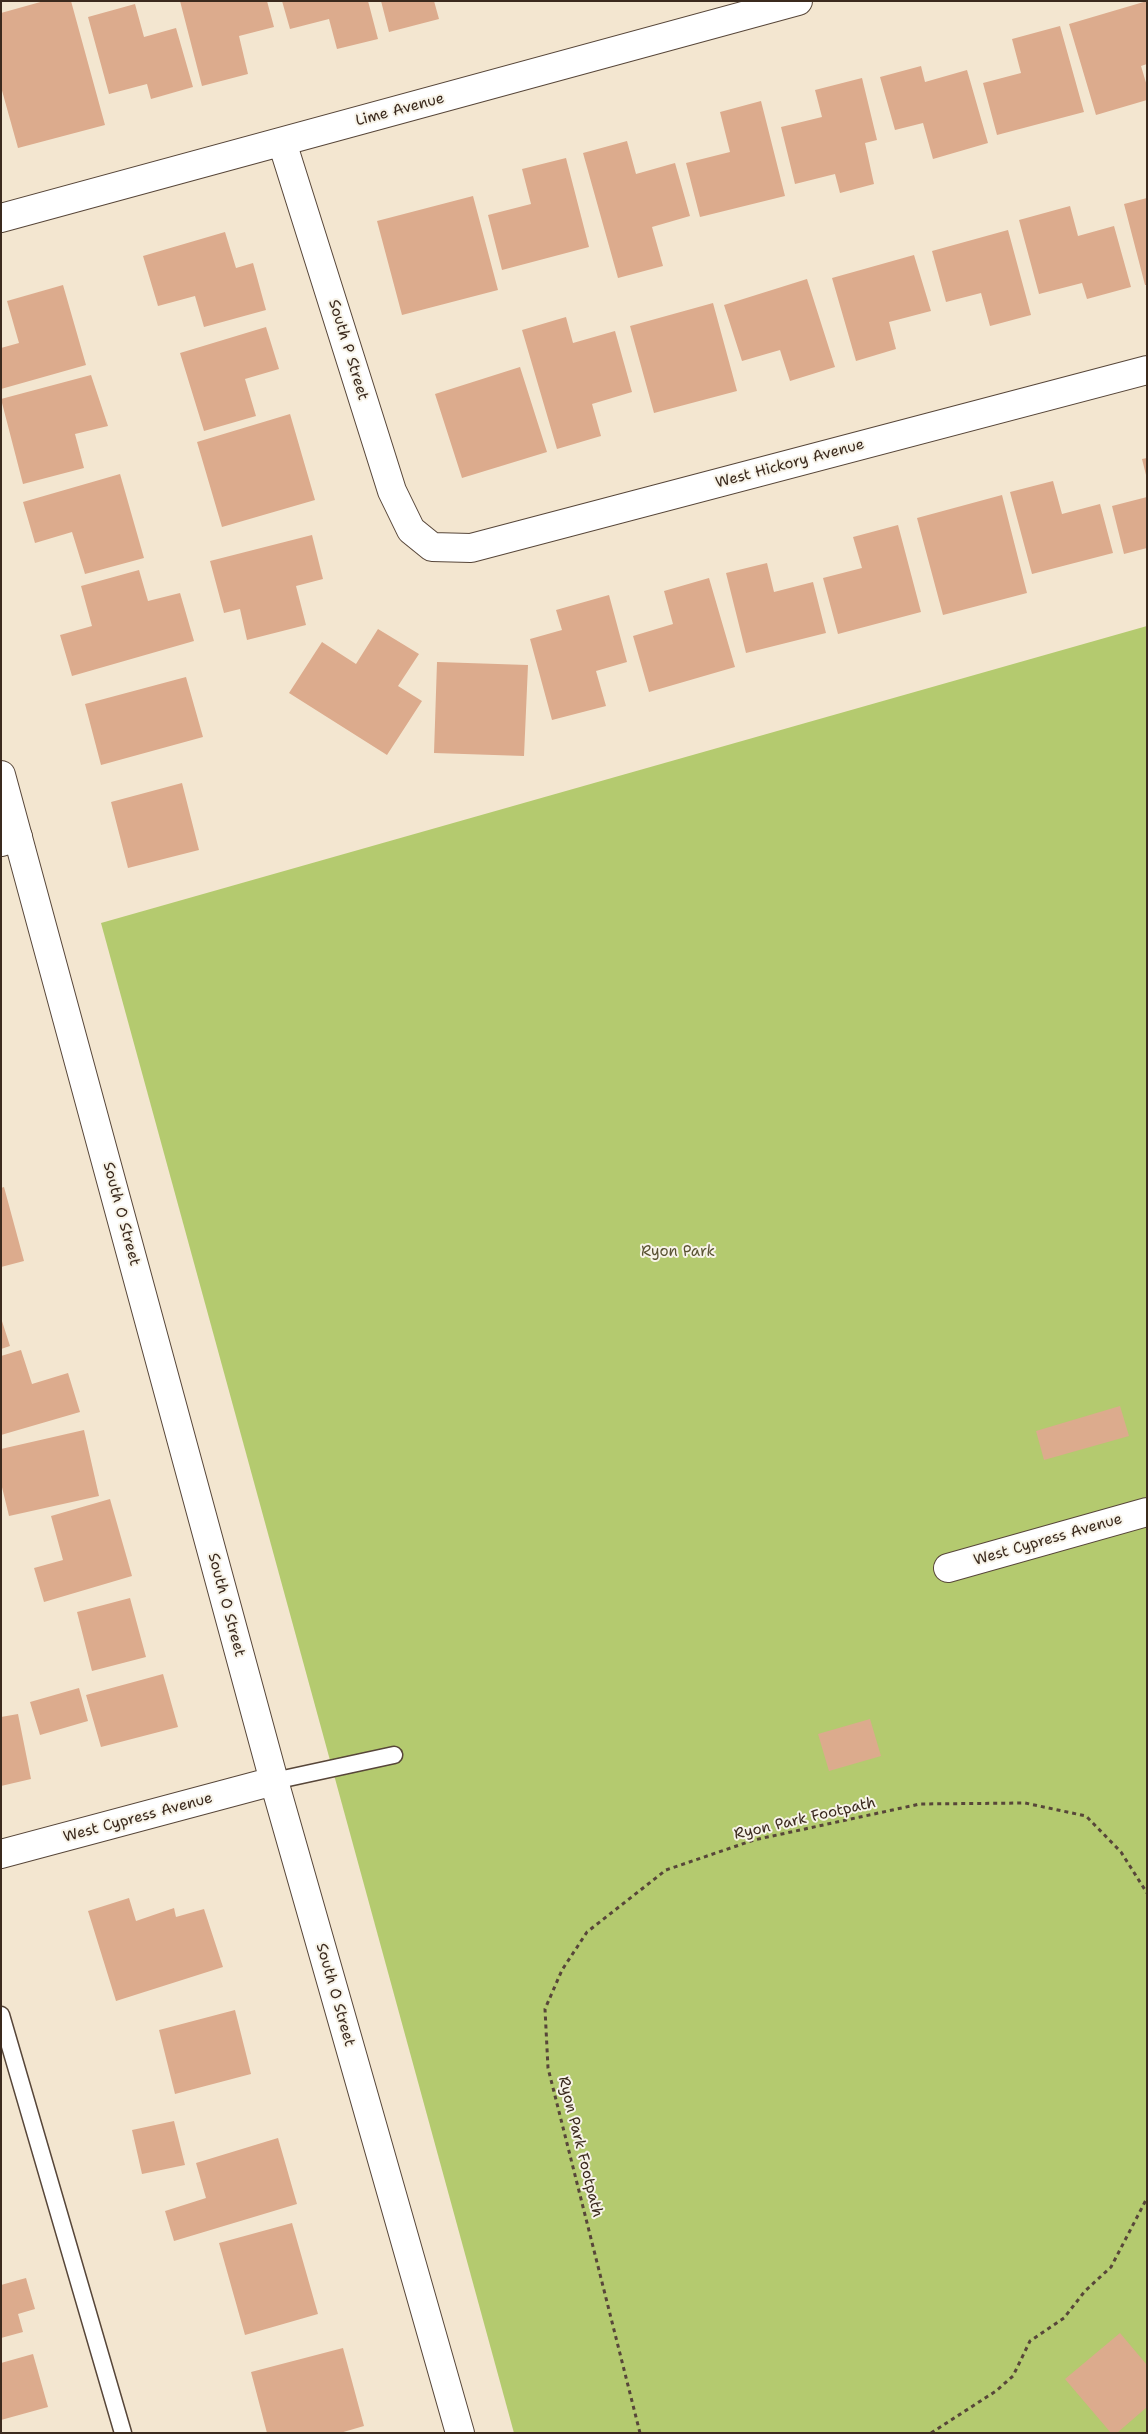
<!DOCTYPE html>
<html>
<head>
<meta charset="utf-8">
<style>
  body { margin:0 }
  #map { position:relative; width:1148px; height:2434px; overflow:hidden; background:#f3e6d0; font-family:"Shantell Sans",sans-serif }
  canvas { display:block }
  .frame { position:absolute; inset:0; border:2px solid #3b2a1e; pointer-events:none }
</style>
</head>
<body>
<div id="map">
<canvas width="1148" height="2434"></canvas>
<div class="frame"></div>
</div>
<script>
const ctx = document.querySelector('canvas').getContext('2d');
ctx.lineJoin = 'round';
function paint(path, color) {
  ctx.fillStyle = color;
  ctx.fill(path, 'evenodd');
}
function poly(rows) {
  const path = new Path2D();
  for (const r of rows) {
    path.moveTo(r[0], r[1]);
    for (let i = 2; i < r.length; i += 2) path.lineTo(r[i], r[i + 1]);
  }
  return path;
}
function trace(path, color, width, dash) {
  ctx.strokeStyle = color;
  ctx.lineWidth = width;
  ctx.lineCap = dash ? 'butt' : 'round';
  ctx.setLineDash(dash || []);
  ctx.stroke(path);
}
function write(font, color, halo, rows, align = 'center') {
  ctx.font = font + ' "Shantell Sans",sans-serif';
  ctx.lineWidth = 4;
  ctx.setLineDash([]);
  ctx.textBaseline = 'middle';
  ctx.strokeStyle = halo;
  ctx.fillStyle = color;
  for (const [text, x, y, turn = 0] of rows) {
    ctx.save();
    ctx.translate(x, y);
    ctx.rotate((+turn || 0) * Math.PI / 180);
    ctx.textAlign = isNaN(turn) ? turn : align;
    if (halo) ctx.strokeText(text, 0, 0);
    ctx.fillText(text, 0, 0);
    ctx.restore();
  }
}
paint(poly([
  [1147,626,1147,2433,514,2433,101,923]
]), '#b4ca6f');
paint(poly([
  [44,1,71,1,105,125,18,148,1,87,1,13],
  [180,1,267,1,274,27,239,36,248,74,202,86],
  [282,1,368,1,378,39,337,49,329,19,290,29],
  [381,1,434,1,439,19,389,32],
  [1147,1,1147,64,1141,66,1147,86,1147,100,1096,115,1069,24],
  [135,4,144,37,176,28,193,87,151,99,147,84,109,94,88,17],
  [1060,26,1084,112,997,135,983,83,1021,73,1012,39],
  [921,66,925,82,967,70,988,143,933,159,923,123,895,130,880,77],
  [862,78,877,140,865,143,874,184,840,193,835,174,795,184,781,127,822,117,815,90],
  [761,101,785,196,700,217,686,163,730,152,720,112],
  [627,141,636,174,675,163,690,216,652,227,663,266,618,278,583,153],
  [566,158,589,247,502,270,488,215,531,204,522,169],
  [473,196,498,290,402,315,377,221],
  [1147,198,1147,285,1145,285,1124,204],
  [1070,206,1078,236,1114,226,1131,287,1087,299,1082,283,1039,294,1019,220],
  [1008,230,1031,315,990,326,981,293,946,302,932,251],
  [225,232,236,268,253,263,266,310,204,327,195,296,158,306,143,256],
  [914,255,931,311,889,322,896,349,856,361,832,278],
  [807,279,835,367,790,381,780,350,742,361,724,305],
  [63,285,86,365,1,389,1,348,19,343,7,301],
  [713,303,737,391,654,413,630,326],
  [566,317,573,343,615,331,632,392,592,404,601,436,557,449,522,330],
  [266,327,279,369,245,379,256,416,204,431,180,353],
  [520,367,547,452,462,478,435,394],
  [91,375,108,426,75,434,84,468,23,484,1,399],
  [290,414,315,500,222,527,197,442],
  [1147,458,1147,475,1146,475,1142,459],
  [120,474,144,558,85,574,72,532,35,543,23,502],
  [1053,481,1062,514,1100,504,1113,553,1032,574,1010,492],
  [1002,495,1027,593,943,615,917,518],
  [1147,497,1147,548,1124,554,1112,506],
  [898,525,921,612,838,634,823,578,862,568,853,537],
  [312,535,323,579,296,586,306,625,247,640,240,609,224,613,210,561],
  [767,563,774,592,813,582,826,633,746,653,726,573],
  [139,570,148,601,180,593,194,641,72,676,60,635,92,626,81,586],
  [709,578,735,667,649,692,633,636,673,624,664,591],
  [609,595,627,662,596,671,606,706,552,720,530,639,562,630,556,610],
  [378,629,419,654,398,686,422,701,387,755,289,693,322,642,356,664],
  [437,662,528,665,524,756,434,753],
  [186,677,203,737,101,765,85,704],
  [182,783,199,850,128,868,111,802],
  [4,1187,24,1261,1,1267,1,1188],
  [1,1318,10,1346,1,1349],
  [21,1350,32,1384,68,1373,80,1412,1,1435,1,1356],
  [1120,1406,1129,1436,1044,1460,1036,1431],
  [84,1430,99,1496,9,1516,1,1483,1,1449],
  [110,1499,132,1576,44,1602,34,1568,63,1560,51,1516],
  [130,1598,146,1657,92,1671,77,1612],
  [163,1674,178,1727,101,1747,86,1695],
  [79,1688,88,1721,40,1735,30,1702],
  [18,1714,31,1779,1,1786,1,1717],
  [870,1719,881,1756,829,1771,818,1734],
  [129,1898,136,1921,174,1908,176,1917,204,1909,223,1967,116,2001,88,1911],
  [235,2010,251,2074,175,2094,159,2030],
  [174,2121,185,2165,142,2174,132,2130],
  [278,2138,297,2204,174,2241,165,2211,206,2198,196,2163],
  [292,2223,318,2314,245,2335,219,2243],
  [26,2278,35,2309,18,2314,23,2332,1,2338,1,2285],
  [1120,2333,1147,2365,1147,2407,1117,2433,1111,2433,1065,2379],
  [343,2348,364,2426,340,2433,267,2433,251,2372],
  [33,2354,48,2407,1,2420,1,2363]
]), '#dcab8d');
const service = poly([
  [274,1781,394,1755],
  [1,2015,123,2433]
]);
const minor = poly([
  [282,142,392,491,411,530,432,547,471,548,1147,370],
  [1,218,798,1],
  [1,842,18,837],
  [948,1568,1147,1512]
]);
const tertiary = poly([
  [1,775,274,1781,460,2433],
  [1,1854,274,1781]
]);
trace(service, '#574639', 19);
trace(minor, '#574639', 30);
trace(tertiary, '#574639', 30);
trace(poly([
  [640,2433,548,2068,545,2009,562,1970,587,1932,666,1870,754,1840,920,1804,1025,1803,1086,1816,1121,1852,1147,1893],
  [931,2433,996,2391,1013,2376,1030,2341,1064,2318,1085,2291,1111,2267,1147,2198]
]), '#574639', 3, [4, 4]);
trace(service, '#fff', 16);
trace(minor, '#fff', 28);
trace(tertiary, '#fff', 28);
write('15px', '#3b2a1e', '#f7f3e8', [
  ["Lime Avenue",400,110,-15],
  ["South P Street",348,350,73],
  ["West Hickory Avenue",790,464,-15],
  ["South O Street",121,1214,75],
  ["West Cypress Avenue",1048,1540,-16],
  ["South O Street",226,1605,75],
  ["West Cypress Avenue",138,1818,-15],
  ["Ryon Park Footpath",805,1819,-13],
  ["South O Street",335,1995,74],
  ["Ryon Park Footpath",580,2147,76]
]);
write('15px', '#595232', '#f7f3e8', [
  ["Ryon Park",678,1252]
]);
</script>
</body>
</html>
